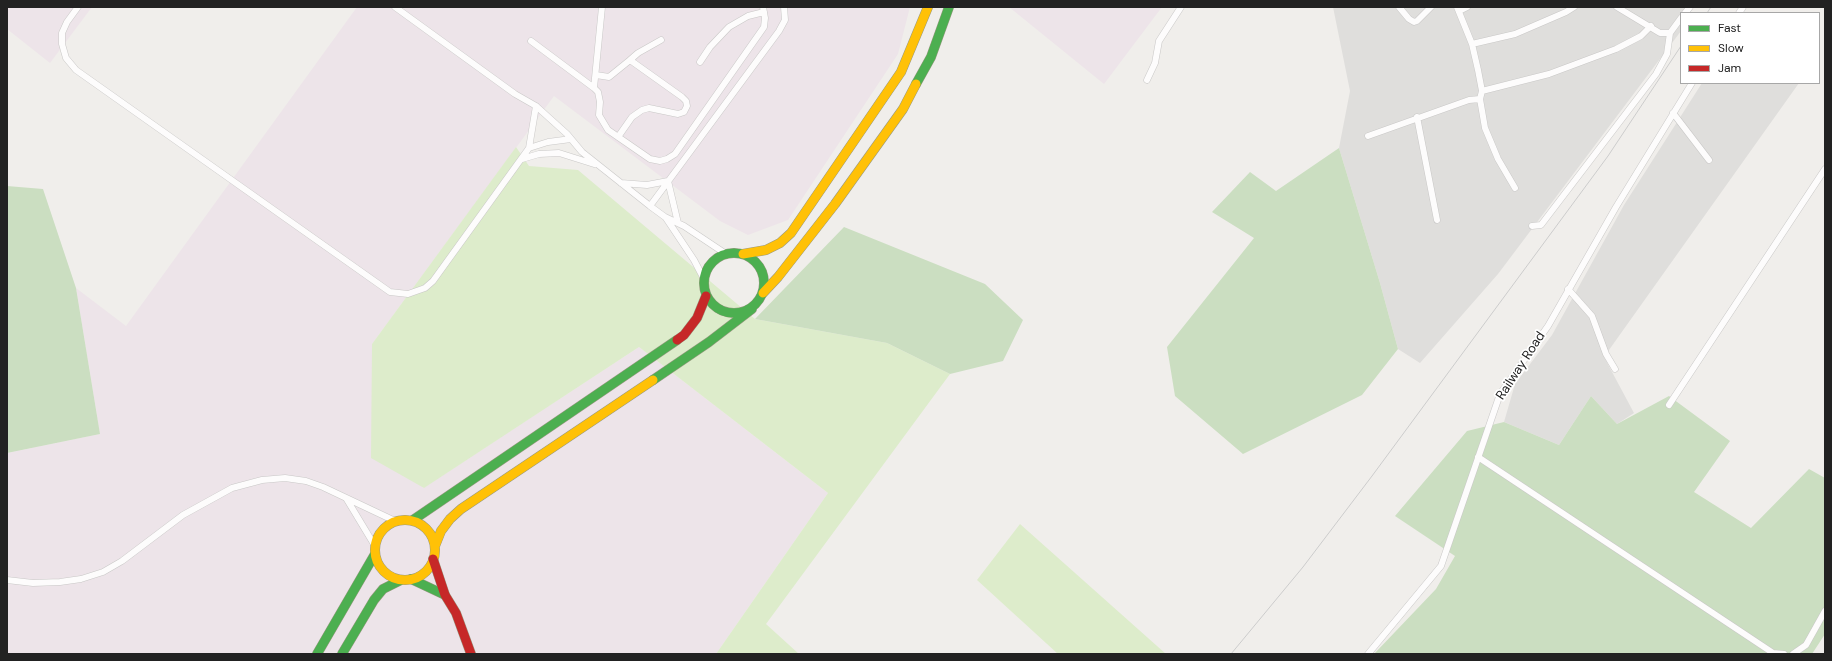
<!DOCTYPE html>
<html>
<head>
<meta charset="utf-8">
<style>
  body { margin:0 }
  #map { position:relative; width:1832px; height:661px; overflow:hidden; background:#f0eeeb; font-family:"DM Sans",sans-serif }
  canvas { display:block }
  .frame { position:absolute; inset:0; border:8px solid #222; pointer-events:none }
  .legend { position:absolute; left:1680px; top:12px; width:140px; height:72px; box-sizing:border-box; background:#fff; border:1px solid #a7a7a7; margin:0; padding:5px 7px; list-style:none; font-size:12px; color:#222 }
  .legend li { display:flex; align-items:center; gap:8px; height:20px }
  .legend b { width:20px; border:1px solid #a7a7a7 }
</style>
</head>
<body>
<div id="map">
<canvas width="1832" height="661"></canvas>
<div class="frame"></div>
<ul class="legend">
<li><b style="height:5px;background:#4caf50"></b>Fast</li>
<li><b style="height:5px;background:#ffc107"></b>Slow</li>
<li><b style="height:5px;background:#c62828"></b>Jam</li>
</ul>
</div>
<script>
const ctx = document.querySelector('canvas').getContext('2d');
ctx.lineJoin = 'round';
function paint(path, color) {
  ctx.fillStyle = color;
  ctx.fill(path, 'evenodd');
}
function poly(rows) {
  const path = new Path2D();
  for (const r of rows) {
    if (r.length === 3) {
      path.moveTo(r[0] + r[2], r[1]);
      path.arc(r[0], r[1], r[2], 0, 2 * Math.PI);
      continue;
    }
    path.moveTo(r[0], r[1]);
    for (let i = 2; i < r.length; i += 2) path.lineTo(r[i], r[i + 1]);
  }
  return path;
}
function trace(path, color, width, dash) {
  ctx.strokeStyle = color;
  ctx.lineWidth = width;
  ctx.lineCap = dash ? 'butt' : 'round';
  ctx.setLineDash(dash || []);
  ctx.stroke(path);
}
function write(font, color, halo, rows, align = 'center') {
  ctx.font = font + ' "DM Sans",sans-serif';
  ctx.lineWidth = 3.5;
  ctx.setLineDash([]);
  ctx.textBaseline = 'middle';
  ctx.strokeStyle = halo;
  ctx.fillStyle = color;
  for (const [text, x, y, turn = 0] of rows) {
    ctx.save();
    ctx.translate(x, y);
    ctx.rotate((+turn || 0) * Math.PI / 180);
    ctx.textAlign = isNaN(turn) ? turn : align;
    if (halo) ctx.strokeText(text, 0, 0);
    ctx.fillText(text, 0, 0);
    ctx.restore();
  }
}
paint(poly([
  [1333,7,1693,7,1690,13,1681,13,1681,31,1498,274,1420,363,1398,349,1380,283,1339,148,1350,91],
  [1702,83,1799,83,1604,357,1634,413,1617,424,1591,396,1559,445,1504,422,1515,384,1552,335,1624,205]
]), '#dfdedc');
paint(poly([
  [7,7,92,7,50,63,7,29],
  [357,7,910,7,898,54,788,220,748,235,720,221,554,96,372,344,423,488,639,347,828,493,716,654,7,654,7,453,100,434,76,288,126,326],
  [1009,7,1162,7,1104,84]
]), '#ede4e9');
paint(poly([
  [516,147,529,166,578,170,755,319,887,343,950,374,766,624,799,654,716,654,828,493,639,347,424,488,371,458,372,344],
  [1020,524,1166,654,1058,654,977,580]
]), '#ddeccb');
paint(poly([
  [1339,148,1380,283,1398,349,1362,395,1243,454,1175,396,1167,347,1254,238,1212,212,1250,172,1276,191],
  [7,186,43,189,76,288,100,434,7,453],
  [844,227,985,284,1023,320,1003,361,950,374,887,343,755,319],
  [1591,396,1617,424,1669,396,1730,441,1694,492,1751,528,1809,469,1825,478,1825,634,1812,654,1374,654,1436,589,1455,556,1395,516,1467,431,1504,422,1559,445]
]), '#cbdec1');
const street = poly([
  [78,7,67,22,62,33,62,44,66,58,76,70,390,292,408,294,425,288,433,281,529,148,536,106],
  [395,7,515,94,536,106,567,134,582,152,650,206,665,217,684,226,726,254],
  [602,7,594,88,598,92,600,102,599,115,608,130,650,159,660,161,667,159,675,154,764,27,765,18,763,7],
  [1399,7,1409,19,1414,22,1417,21,1431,7],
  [1457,7,1472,44,1478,70,1482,91,1480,99,1485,128,1498,159,1515,188],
  [1617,7,1660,33,1670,33],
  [1459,11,1467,7],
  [1685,13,1690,7],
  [1739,13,1743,7],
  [531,41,594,88],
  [1472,44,1515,34,1566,12,1574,7],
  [700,62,710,47,729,27,748,16,764,12],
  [596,75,609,77,630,60],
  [1147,80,1155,63,1159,41,1181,7],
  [1482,91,1549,74,1616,49,1641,36,1651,26],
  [1673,113,1709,160],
  [1417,117,1437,220],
  [1368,136,1469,100,1480,99],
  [618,137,632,117,642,110,649,108,678,114,684,112,687,106,686,101,682,97,630,60,638,53,661,40],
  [529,148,548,142,571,139],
  [522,159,539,154,559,153,594,164],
  [621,183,647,185,668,181,678,223],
  [650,206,779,31,785,20,784,7],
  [666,218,694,260,704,279],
  [1532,226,1541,225,1656,74,1667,54,1670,33,1681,18],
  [1568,289,1592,316,1606,354,1615,369],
  [1669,405,1825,169],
  [1478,457,1773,653,1784,654],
  [346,498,375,546],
  [7,580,33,583,60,582,81,579,103,572,122,561,183,515,232,488,262,480,285,478,306,481,323,487,395,521],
  [1368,654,1441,566,1500,394,1548,326,1616,207,1692,83],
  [1793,654,1806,645,1825,611]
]);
const fast = poly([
  [916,84,931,57,949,7],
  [734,283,30],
  [653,380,709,342,752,309],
  [413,520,677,340],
  [411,579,445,595],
  [317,654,375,554],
  [342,654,374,600,383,589,401,580]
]);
const slow = poly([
  [743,254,766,250,780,243,791,233,901,72,928,7],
  [763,293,778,277,835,204,903,109,916,84],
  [405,550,30],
  [435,546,441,531,450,519,461,509,653,380]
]);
const jam = poly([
  [677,340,684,335,697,318,706,296],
  [433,559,445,595,456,613,471,654]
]);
trace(street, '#c9c8c7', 7);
trace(fast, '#999a82', 10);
trace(slow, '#999a82', 10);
trace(jam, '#999a82', 10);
trace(street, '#fdfcfc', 6);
trace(fast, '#4caf50', 9);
trace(slow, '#ffc107', 9);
trace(jam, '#c62828', 9);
trace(poly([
  [1707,13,1711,7],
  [1231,654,1303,567,1372,476,1608,156,1681,46]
]), '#ccc', 1);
write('13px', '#222', '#fff', [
  ["Railway Road",1521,366,-57]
]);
</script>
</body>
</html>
